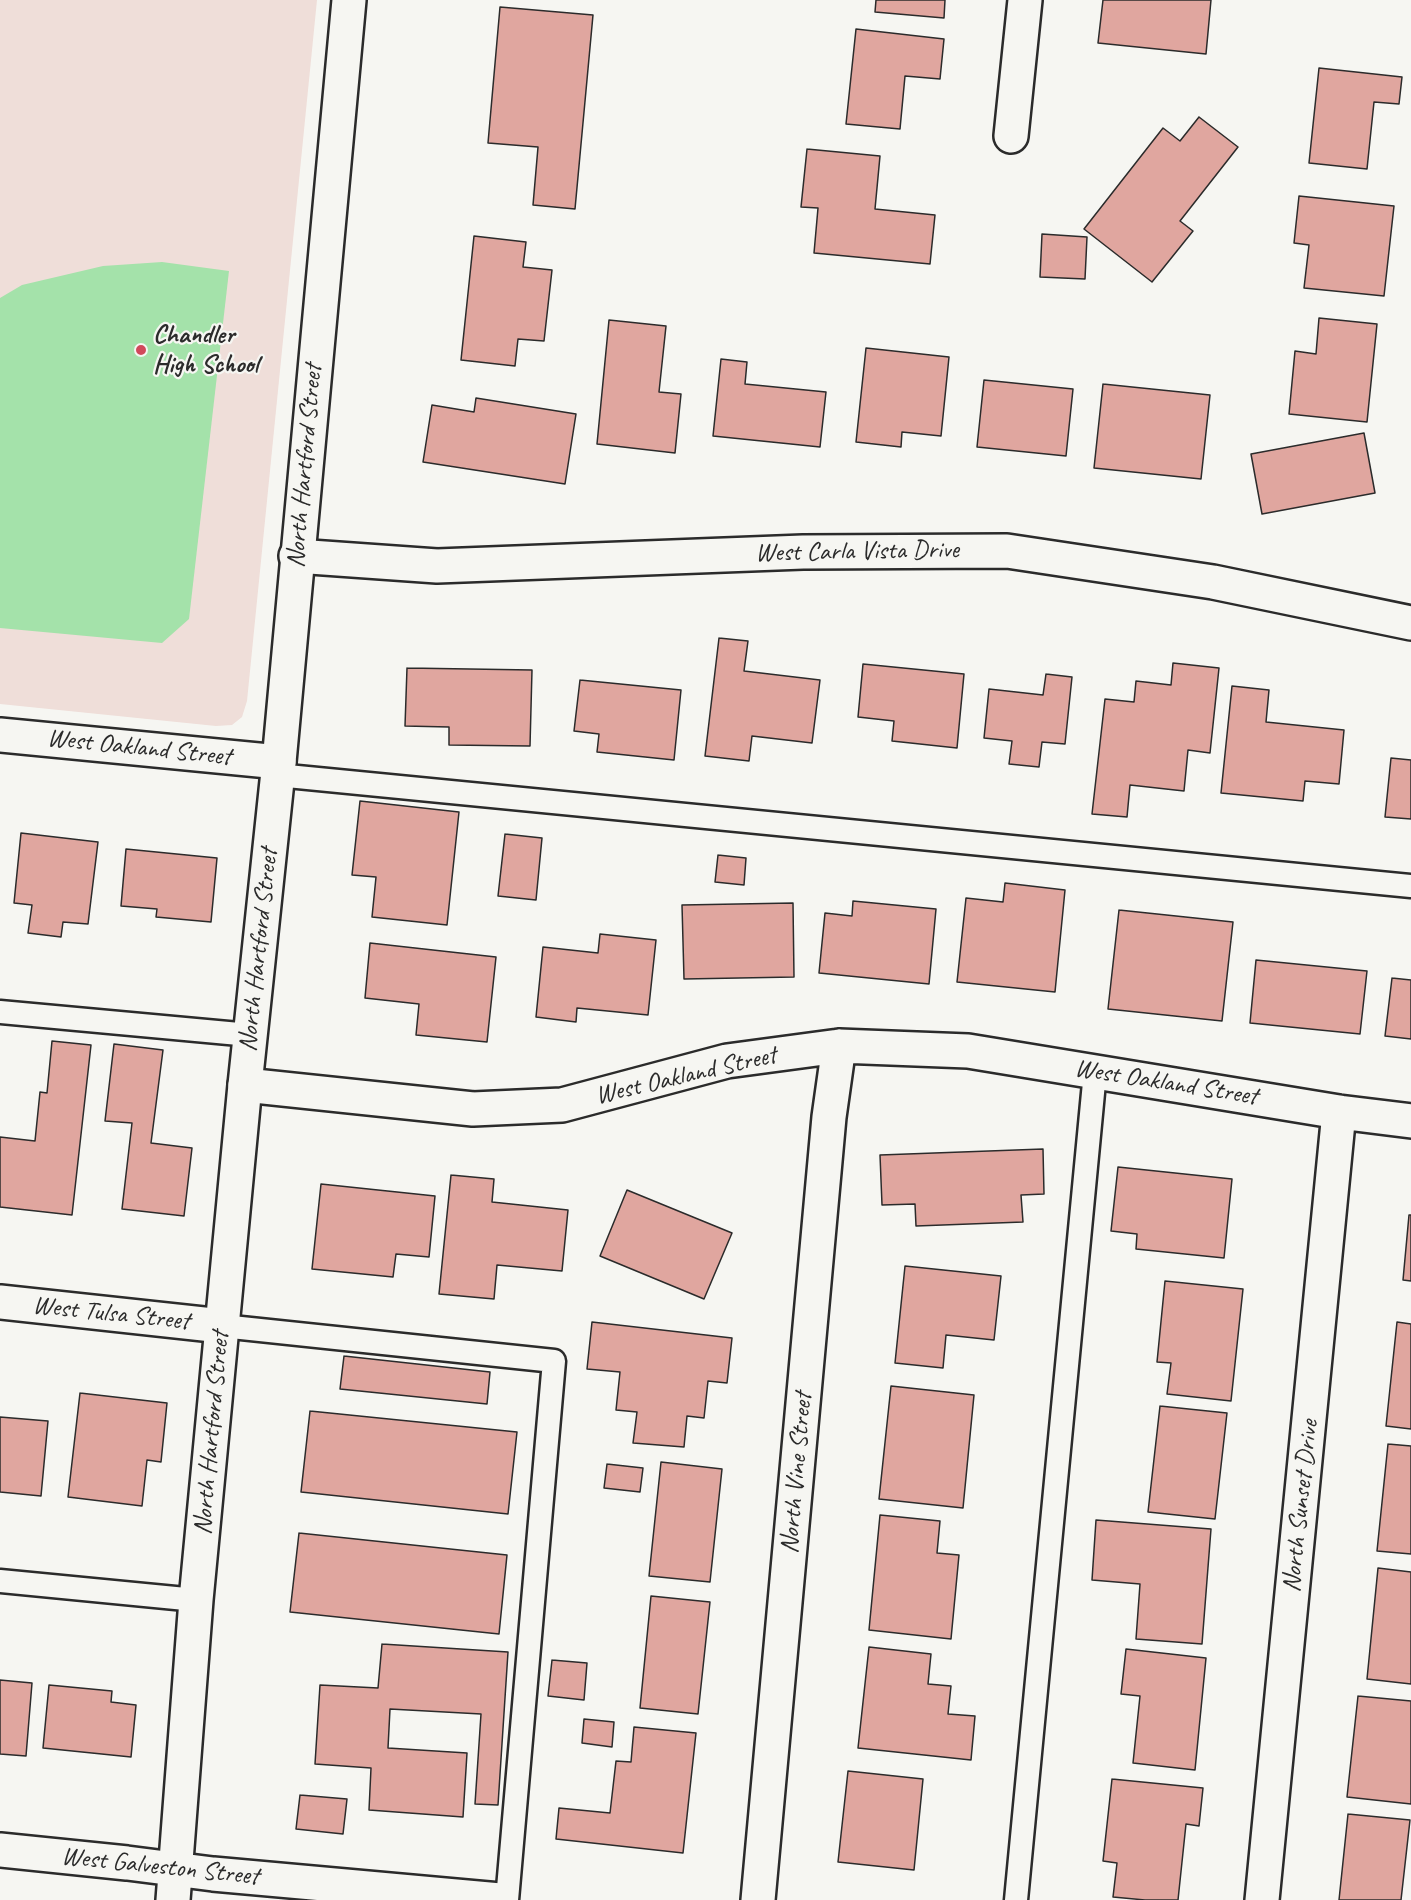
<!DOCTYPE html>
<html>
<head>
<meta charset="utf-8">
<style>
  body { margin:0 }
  canvas { display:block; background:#f6f6f2 }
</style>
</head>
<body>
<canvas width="1411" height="1900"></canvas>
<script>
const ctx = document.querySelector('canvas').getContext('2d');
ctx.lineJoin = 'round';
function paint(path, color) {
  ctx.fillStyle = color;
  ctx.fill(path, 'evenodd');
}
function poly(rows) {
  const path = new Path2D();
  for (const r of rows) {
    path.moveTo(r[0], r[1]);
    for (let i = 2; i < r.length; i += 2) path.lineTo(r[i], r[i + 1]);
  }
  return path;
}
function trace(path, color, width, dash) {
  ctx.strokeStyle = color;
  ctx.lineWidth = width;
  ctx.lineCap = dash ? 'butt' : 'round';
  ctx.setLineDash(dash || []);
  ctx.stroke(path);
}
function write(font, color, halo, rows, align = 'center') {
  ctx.font = font + ' Caveat,sans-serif';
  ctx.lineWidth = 4.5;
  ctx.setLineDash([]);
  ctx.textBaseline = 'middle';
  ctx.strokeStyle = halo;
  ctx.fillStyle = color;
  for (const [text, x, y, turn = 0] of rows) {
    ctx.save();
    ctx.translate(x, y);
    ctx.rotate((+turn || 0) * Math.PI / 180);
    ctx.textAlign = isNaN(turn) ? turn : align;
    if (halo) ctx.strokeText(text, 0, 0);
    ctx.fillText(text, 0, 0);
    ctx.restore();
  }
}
paint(poly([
  [0,0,317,0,247,701,242,717,232,725,216,726,0,704]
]), '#efded9');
paint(poly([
  [162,262,229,271,189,619,162,643,0,628,0,298,22,285,103,266]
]), '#a4e2aa');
const building = poly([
  [876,0,945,0,944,18,875,12,876,0],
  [1103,0,1211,0,1206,54,1098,43,1103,0],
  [500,7,593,15,575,209,533,205,538,147,488,143,500,7],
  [856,29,944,39,940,79,905,76,900,129,846,124,856,29],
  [1319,68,1402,77,1399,104,1374,102,1367,169,1309,163,1319,68],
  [1199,117,1238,147,1180,221,1193,231,1152,282,1084,229,1163,128,1180,141,1199,117],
  [807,149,880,156,875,209,935,215,930,264,814,253,818,208,801,207,807,149],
  [1299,196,1394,206,1384,296,1304,288,1309,245,1294,243,1299,196],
  [1042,234,1087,237,1085,279,1040,277,1042,234],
  [474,236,526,242,523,267,552,270,544,341,518,339,515,366,461,360,474,236],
  [1319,318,1377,324,1367,422,1289,414,1295,351,1316,354,1319,318],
  [609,320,666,326,659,392,681,394,675,453,597,444,609,320],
  [866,348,949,357,941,436,902,432,901,447,856,442,866,348],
  [721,359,747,362,745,384,826,392,820,447,713,436,721,359],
  [984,380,1073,389,1066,456,977,447,984,380],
  [1103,384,1210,395,1201,479,1094,468,1103,384],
  [476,398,576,414,565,484,423,462,432,405,474,412,476,398],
  [1364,433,1375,493,1262,514,1251,454,1364,433],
  [719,638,748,641,744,671,820,680,812,743,752,736,749,761,705,756,719,638],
  [1173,663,1219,668,1210,753,1188,750,1184,791,1130,785,1127,817,1092,814,1105,699,1134,702,1136,681,1171,685,1173,663],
  [863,664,964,674,957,748,892,741,894,721,858,717,863,664],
  [407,668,532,670,530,746,449,745,449,727,405,726,407,668],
  [1046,674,1072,677,1065,744,1042,742,1039,767,1009,764,1012,741,984,738,989,689,1043,695,1046,674],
  [580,680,681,690,674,760,597,752,599,734,574,731,580,680],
  [1232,686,1269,690,1266,722,1344,730,1339,784,1305,781,1303,801,1221,793,1232,686],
  [1391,758,1411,760,1411,819,1385,817,1391,758],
  [360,801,459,812,447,925,372,917,376,877,352,875,360,801],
  [21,833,98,842,88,924,63,922,61,937,28,933,32,905,14,903,21,833],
  [505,834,542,838,536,900,498,896,505,834],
  [126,849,217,858,211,922,156,917,157,909,121,906,126,849],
  [718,855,746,858,744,885,715,882,718,855],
  [1005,883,1065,890,1055,992,957,982,966,898,1003,902,1005,883],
  [853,901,936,909,929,984,819,973,825,913,852,916,853,901],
  [793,903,794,977,684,979,682,905,793,903],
  [1119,910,1233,922,1222,1021,1108,1009,1119,910],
  [600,934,656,940,648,1015,577,1008,576,1022,536,1017,543,947,598,953,600,934],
  [370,943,496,957,487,1042,416,1035,419,1004,365,998,370,943],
  [1256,960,1367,971,1360,1034,1250,1023,1256,960],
  [1392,978,1411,980,1411,1039,1385,1036,1392,978],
  [52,1041,91,1045,72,1215,0,1207,0,1137,35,1141,40,1092,47,1093,52,1041],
  [114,1044,163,1050,151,1143,192,1148,184,1216,122,1209,132,1123,105,1121,114,1044],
  [1043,1149,1044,1194,1021,1195,1023,1222,916,1226,915,1204,882,1205,880,1155,1043,1149],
  [1118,1167,1232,1179,1224,1258,1136,1249,1137,1234,1111,1231,1118,1167],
  [451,1175,494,1179,492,1202,568,1210,562,1271,497,1265,494,1299,439,1294,451,1175],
  [321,1184,435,1196,429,1257,396,1254,393,1277,312,1269,321,1184],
  [627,1190,732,1233,704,1299,600,1256,627,1190],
  [1409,1215,1411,1215,1411,1281,1403,1280,1409,1215],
  [905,1266,1001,1276,994,1340,946,1335,943,1368,895,1363,905,1266],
  [1165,1281,1243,1289,1231,1401,1167,1394,1171,1363,1157,1362,1165,1281],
  [592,1322,732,1338,727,1383,708,1381,704,1418,687,1416,684,1447,633,1443,637,1412,616,1410,620,1372,587,1369,592,1322],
  [1397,1322,1411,1324,1411,1429,1386,1426,1397,1322],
  [344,1356,490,1372,487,1404,340,1389,344,1356],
  [891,1386,974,1395,963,1508,879,1499,891,1386],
  [80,1393,167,1403,161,1462,147,1460,142,1506,68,1497,80,1393],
  [1160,1406,1227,1413,1215,1519,1148,1512,1160,1406],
  [310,1411,517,1432,508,1514,301,1492,310,1411],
  [0,1417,48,1421,41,1496,0,1492,0,1417],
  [1388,1444,1411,1446,1411,1554,1377,1551,1388,1444],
  [661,1462,722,1469,710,1582,649,1576,661,1462],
  [607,1464,643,1468,640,1492,604,1488,607,1464],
  [880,1515,940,1521,937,1553,959,1555,951,1639,869,1630,880,1515],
  [1096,1520,1211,1529,1202,1644,1136,1639,1140,1584,1092,1580,1096,1520],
  [299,1533,507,1555,499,1634,290,1612,299,1533],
  [1378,1568,1411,1572,1411,1684,1367,1679,1378,1568],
  [651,1596,710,1602,698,1714,640,1708,651,1596],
  [382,1644,508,1652,498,1805,475,1804,481,1714,390,1709,388,1748,467,1753,463,1817,369,1810,371,1768,315,1764,320,1685,378,1688,382,1644],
  [869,1647,931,1654,928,1684,951,1686,948,1714,975,1716,971,1760,858,1748,869,1647],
  [1126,1649,1206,1658,1195,1770,1133,1763,1140,1696,1121,1694,1126,1649],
  [552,1660,587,1663,584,1700,548,1696,552,1660],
  [0,1680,32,1683,26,1756,0,1754,0,1680],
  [49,1685,112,1691,111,1702,136,1705,131,1757,43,1748,49,1685],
  [1358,1696,1411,1701,1411,1804,1347,1797,1358,1696],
  [584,1719,614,1722,612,1747,582,1743,584,1719],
  [634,1727,696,1733,683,1853,556,1839,559,1808,610,1813,616,1761,631,1762,634,1727],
  [848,1771,923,1779,914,1870,838,1862,848,1771],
  [1112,1779,1203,1788,1199,1826,1186,1824,1178,1900,1145,1900,1113,1897,1117,1863,1103,1861,1112,1779],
  [300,1795,347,1799,343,1834,296,1829,300,1795],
  [1348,1814,1410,1820,1401,1900,1339,1900,1348,1814]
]);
paint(building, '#e0a69f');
trace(building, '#2b2b2b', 1.5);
const lane = poly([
  [277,775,1411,886],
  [0,1012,250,1035],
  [222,1326,554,1361,507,1900],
  [0,1581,196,1600],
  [1016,1900,1095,1072]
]);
const street = poly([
  [1011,136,1025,0],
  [296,556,437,566,803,552,1007,551,1213,582,1411,623],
  [0,735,279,762],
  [245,1085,473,1109,562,1105,727,1061,839,1046,968,1051,1339,1112,1411,1121],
  [0,1302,222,1326],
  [758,1900,829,1117,839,1046],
  [1262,1900,1339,1112]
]);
const secondary = poly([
  [0,1850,127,1863,213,1874,500,1900],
  [173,1900,196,1600,245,1085,279,762,349,0]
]);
trace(lane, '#2b2b2b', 27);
trace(street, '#2b2b2b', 38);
trace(secondary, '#2b2b2b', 38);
trace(lane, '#f6f6f2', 22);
trace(street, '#f6f6f2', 33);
trace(secondary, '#f6f6f2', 33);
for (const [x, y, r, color] of [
  [141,350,6,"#d1495b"]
]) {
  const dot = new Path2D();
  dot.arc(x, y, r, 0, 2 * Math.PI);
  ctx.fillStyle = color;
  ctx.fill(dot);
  trace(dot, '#f6f6f2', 2);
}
write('bold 26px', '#2b2b2b', '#f6f6f2', [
  ["Chandler",153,335],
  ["High School",153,365]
], 'left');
write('26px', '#2b2b2b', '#f6f6f2', [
  ["North Hartford Street",305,466,-85],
  ["West Carla Vista Drive",857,552,-1],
  ["West Oakland Street",139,748,6],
  ["North Hartford Street",259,950,-84],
  ["West Oakland Street",686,1076,-13],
  ["West Oakland Street",1166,1083,9],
  ["West Tulsa Street",111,1314,6],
  ["North Hartford Street",212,1433,-85],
  ["North Vine Street",797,1473,-85],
  ["North Sunset Drive",1301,1506,-84],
  ["West Galveston Street",160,1867,6]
]);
</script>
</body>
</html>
